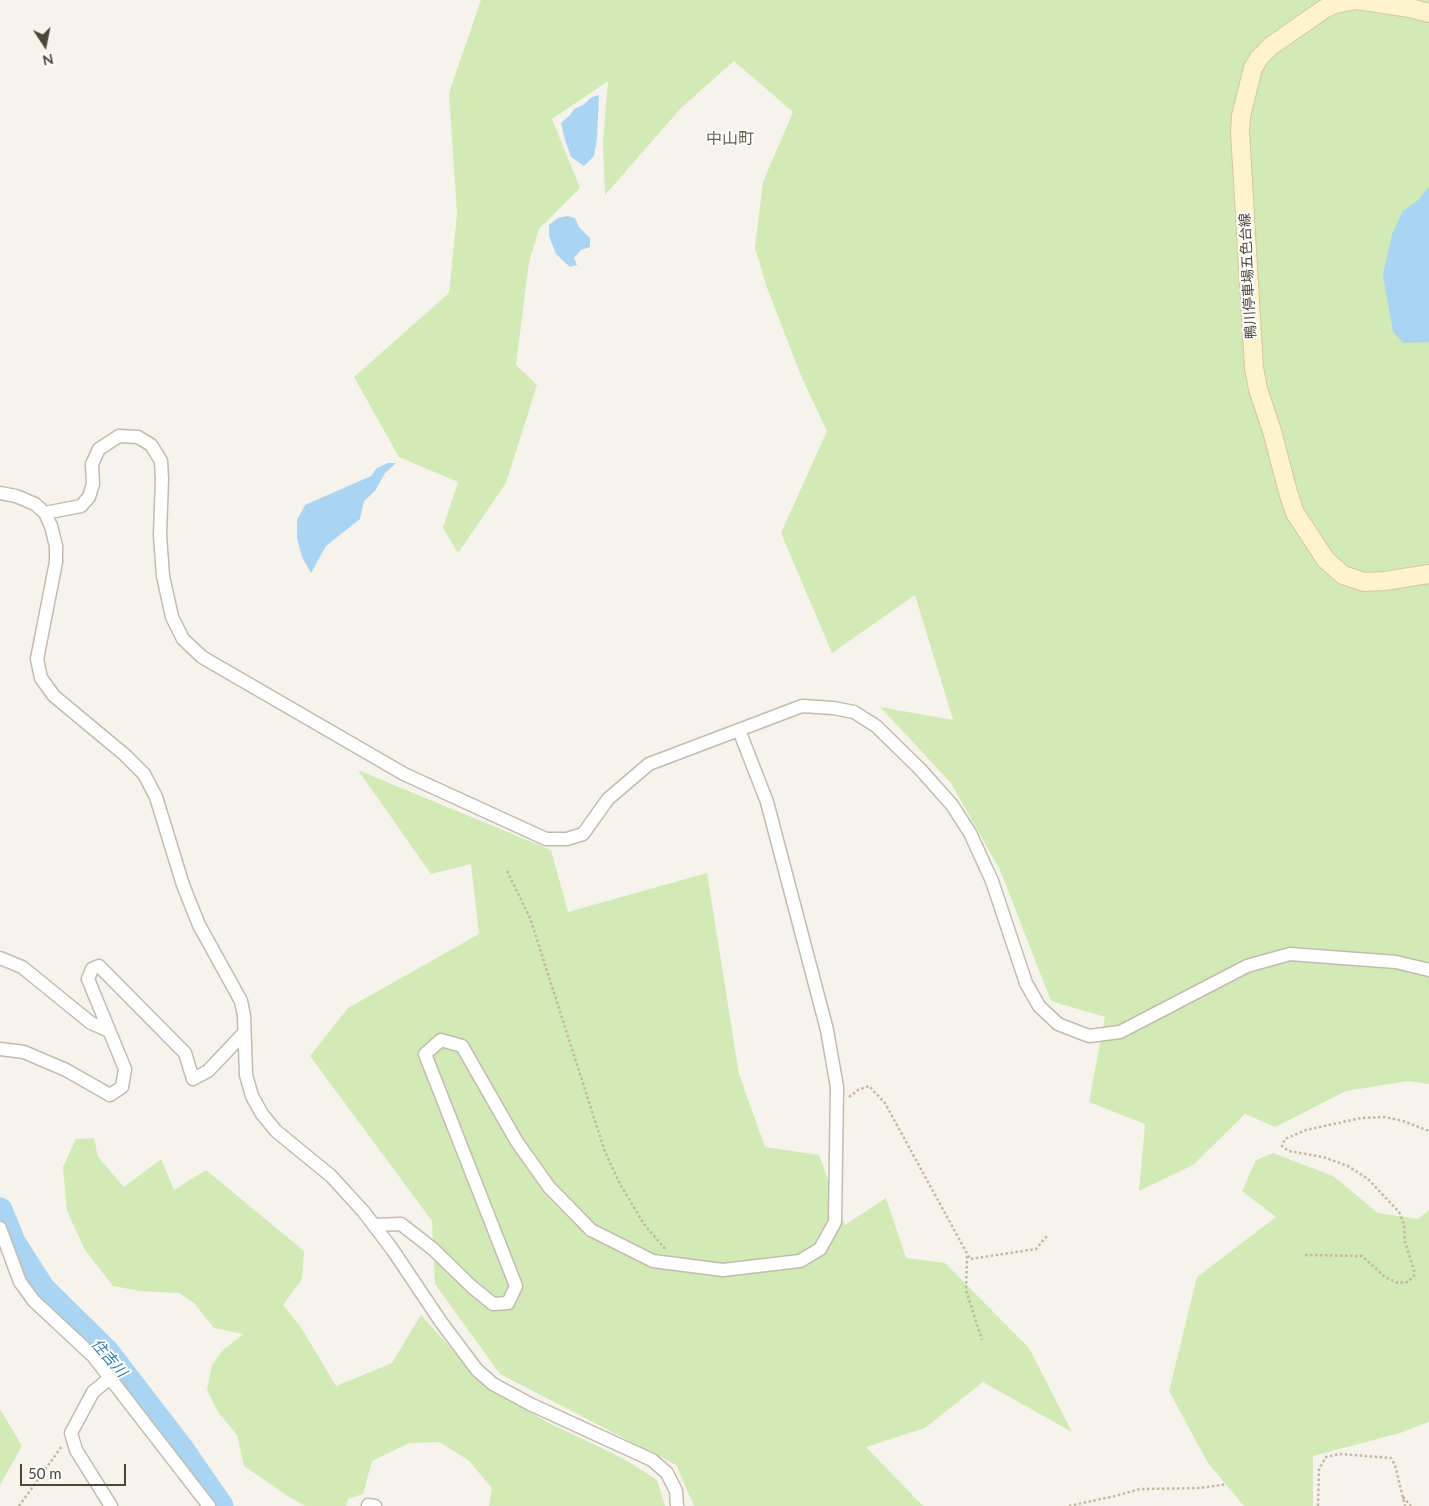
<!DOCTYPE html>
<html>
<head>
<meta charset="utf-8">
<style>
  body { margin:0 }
  #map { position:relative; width:1429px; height:1506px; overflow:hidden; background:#f6f3ec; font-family:Lato,sans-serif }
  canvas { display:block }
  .north { position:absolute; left:20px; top:20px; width:50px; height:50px; -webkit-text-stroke:4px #fff; paint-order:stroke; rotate:169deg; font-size:14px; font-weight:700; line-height:20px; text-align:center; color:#4b4439 }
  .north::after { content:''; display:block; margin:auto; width:18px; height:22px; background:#4b4439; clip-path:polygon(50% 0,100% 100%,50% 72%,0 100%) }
  .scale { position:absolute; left:20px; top:1464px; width:106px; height:22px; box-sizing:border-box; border:2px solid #4b4439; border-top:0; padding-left:6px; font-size:15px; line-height:18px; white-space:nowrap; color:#4b4439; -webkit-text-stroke:4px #fff; paint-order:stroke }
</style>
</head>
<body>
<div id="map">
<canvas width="1429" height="1506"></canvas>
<div class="north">N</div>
<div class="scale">50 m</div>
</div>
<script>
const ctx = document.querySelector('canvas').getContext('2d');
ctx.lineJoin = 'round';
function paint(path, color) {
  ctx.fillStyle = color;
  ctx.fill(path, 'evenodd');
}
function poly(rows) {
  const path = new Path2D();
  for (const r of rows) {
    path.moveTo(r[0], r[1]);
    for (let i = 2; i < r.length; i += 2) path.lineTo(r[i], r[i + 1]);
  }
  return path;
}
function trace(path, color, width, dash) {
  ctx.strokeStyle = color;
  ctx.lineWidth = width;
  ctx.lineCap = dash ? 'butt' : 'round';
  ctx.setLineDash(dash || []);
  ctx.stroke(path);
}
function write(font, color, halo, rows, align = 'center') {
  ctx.font = font + ' Lato,"Noto Sans JP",sans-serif';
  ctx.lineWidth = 4;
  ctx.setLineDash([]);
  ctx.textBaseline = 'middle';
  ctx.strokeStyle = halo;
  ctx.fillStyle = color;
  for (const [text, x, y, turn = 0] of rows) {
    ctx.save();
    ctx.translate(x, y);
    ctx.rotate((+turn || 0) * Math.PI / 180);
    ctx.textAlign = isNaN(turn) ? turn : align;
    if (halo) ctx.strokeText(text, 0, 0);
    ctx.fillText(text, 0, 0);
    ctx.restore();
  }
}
paint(poly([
  [481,0,1429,0,1429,1084,1408,1081,1346,1091,1275,1127,1245,1114,1193,1165,1139,1191,1145,1124,1089,1102,1105,1017,1051,1001,1000,870,951,783,880,707,953,720,915,595,832,653,781,533,827,431,802,378,767,288,755,248,763,182,793,112,734,61,681,108,605,195,603,142,608,81,552,119,580,188,539,229,529,262,516,365,537,385,506,483,458,553,443,528,458,482,399,457,354,377,449,293,457,214,449,93],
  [358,770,551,850,568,912,707,873,739,1074,765,1147,819,1155,845,1225,886,1198,906,1258,945,1263,1029,1348,1072,1432,983,1382,925,1428,866,1447,923,1506,694,1506,676,1465,500,1374,435,1284,432,1221,310,1056,348,1008,479,934,471,864,431,874],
  [94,1138,98,1157,124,1187,161,1159,174,1190,206,1170,304,1251,302,1279,283,1305,302,1329,336,1386,392,1363,421,1315,486,1387,547,1422,624,1459,657,1480,665,1506,489,1506,492,1488,468,1460,439,1442,409,1443,372,1461,363,1494,348,1499,346,1506,305,1506,289,1497,244,1466,237,1435,218,1412,207,1390,212,1365,223,1350,243,1334,214,1328,194,1303,179,1293,140,1291,113,1286,85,1250,67,1211,63,1167,76,1139],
  [1273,1153,1333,1176,1378,1213,1418,1219,1429,1210,1429,1422,1400,1433,1313,1456,1313,1506,1244,1506,1208,1463,1169,1391,1197,1277,1276,1217,1242,1191,1256,1160],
  [0,1409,22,1446,0,1485]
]), '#d2eab5');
paint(poly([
  [599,95,597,138,594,156,584,166,571,157,565,140,561,123,570,115,574,109,583,105,592,97],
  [1429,187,1429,342,1404,343,1393,332,1383,275,1392,234,1403,211,1417,201],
  [568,216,575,218,579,227,590,238,590,247,581,250,574,258,577,265,570,267,556,254,549,236,549,225,558,218],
  [388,463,396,463,385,473,375,491,364,501,360,519,326,546,311,573,302,557,297,538,297,520,305,505,371,476,377,468]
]), '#a9d4f2');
trace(poly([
  [0,1210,13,1242,43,1289,108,1353,181,1448,221,1506]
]), '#a9d4f2', 25);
const minor = poly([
  [0,493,16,496,35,504,45,513,51,526,56,546,56,562,37,659,41,678,54,696,125,755,144,774,156,797,183,885,199,925,241,1001,244,1016,246,1075,252,1096,262,1114,276,1131,331,1176,363,1211,392,1249,441,1322,477,1370,493,1384,530,1404,652,1460,667,1473,676,1491,677,1506],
  [45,513,81,506,89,497,93,484,92,464,99,449,119,436,138,437,151,445,161,461,162,479,160,535,163,576,172,617,183,639,202,657,404,774,546,839,567,839,583,834,608,799,649,764,802,706,833,708,854,712,876,726,920,769,952,805,970,833,992,881,1026,983,1039,1006,1058,1024,1089,1036,1120,1032,1247,966,1290,954,1396,962,1429,970],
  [0,958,22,967,91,1023,109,1031],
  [0,1049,24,1052,66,1070,110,1095,122,1087,125,1069,88,979,92,969,99,966,185,1053,193,1079,208,1071,244,1033],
  [374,1225,401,1224,433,1249,471,1286,493,1304,508,1303,516,1286,425,1054,441,1040,462,1046,517,1142,549,1187,591,1230,653,1261,723,1270,800,1261,820,1249,835,1222,837,1087,827,1030,767,802,739,730],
  [0,1228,20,1282,34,1301,93,1356,209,1506],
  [110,1378,93,1392,71,1433,76,1450,111,1506],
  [368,1505,375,1506]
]);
const secondary = poly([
  [1429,13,1410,8,1357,0,1335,4,1324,9,1271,46,1259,58,1253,68,1241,116,1240,132,1254,368,1258,389,1272,431,1288,492,1295,513,1326,560,1343,575,1364,582,1385,581,1429,574]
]);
trace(minor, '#c2bbae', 15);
trace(secondary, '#d6c79b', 20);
trace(poly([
  [507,871,530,918,605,1152,621,1186,644,1224,666,1250],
  [849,1097,858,1090,869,1086,885,1103,970,1259,1036,1249,1047,1236],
  [1305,1255,1362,1256,1385,1277,1398,1283,1408,1282,1414,1276,1414,1270,1405,1242,1404,1224,1399,1212,1368,1179,1348,1166,1323,1157,1289,1151,1282,1146,1285,1139,1306,1130,1361,1118,1385,1117,1403,1121,1429,1131],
  [967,1256,966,1290,982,1340],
  [1403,1497,1411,1506],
  [19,1506,62,1446],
  [1069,1506,1115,1496,1140,1489,1200,1488,1227,1484],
  [1318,1506,1319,1469,1326,1457,1340,1454,1391,1458,1395,1465,1405,1506]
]), '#c4b79f', 2.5, [2.5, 2.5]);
trace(minor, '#fff', 12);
trace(secondary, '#fff3cd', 18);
write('14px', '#4b4439', '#fff', [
  ["鴨川停車場五色台線",1248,276,-93]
]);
write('italic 15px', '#2e7ab2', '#fff', [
  ["住吉川",109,1358,49]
]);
write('16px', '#6e6250', '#fff', [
  ["中山町",730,139]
]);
</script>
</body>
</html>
